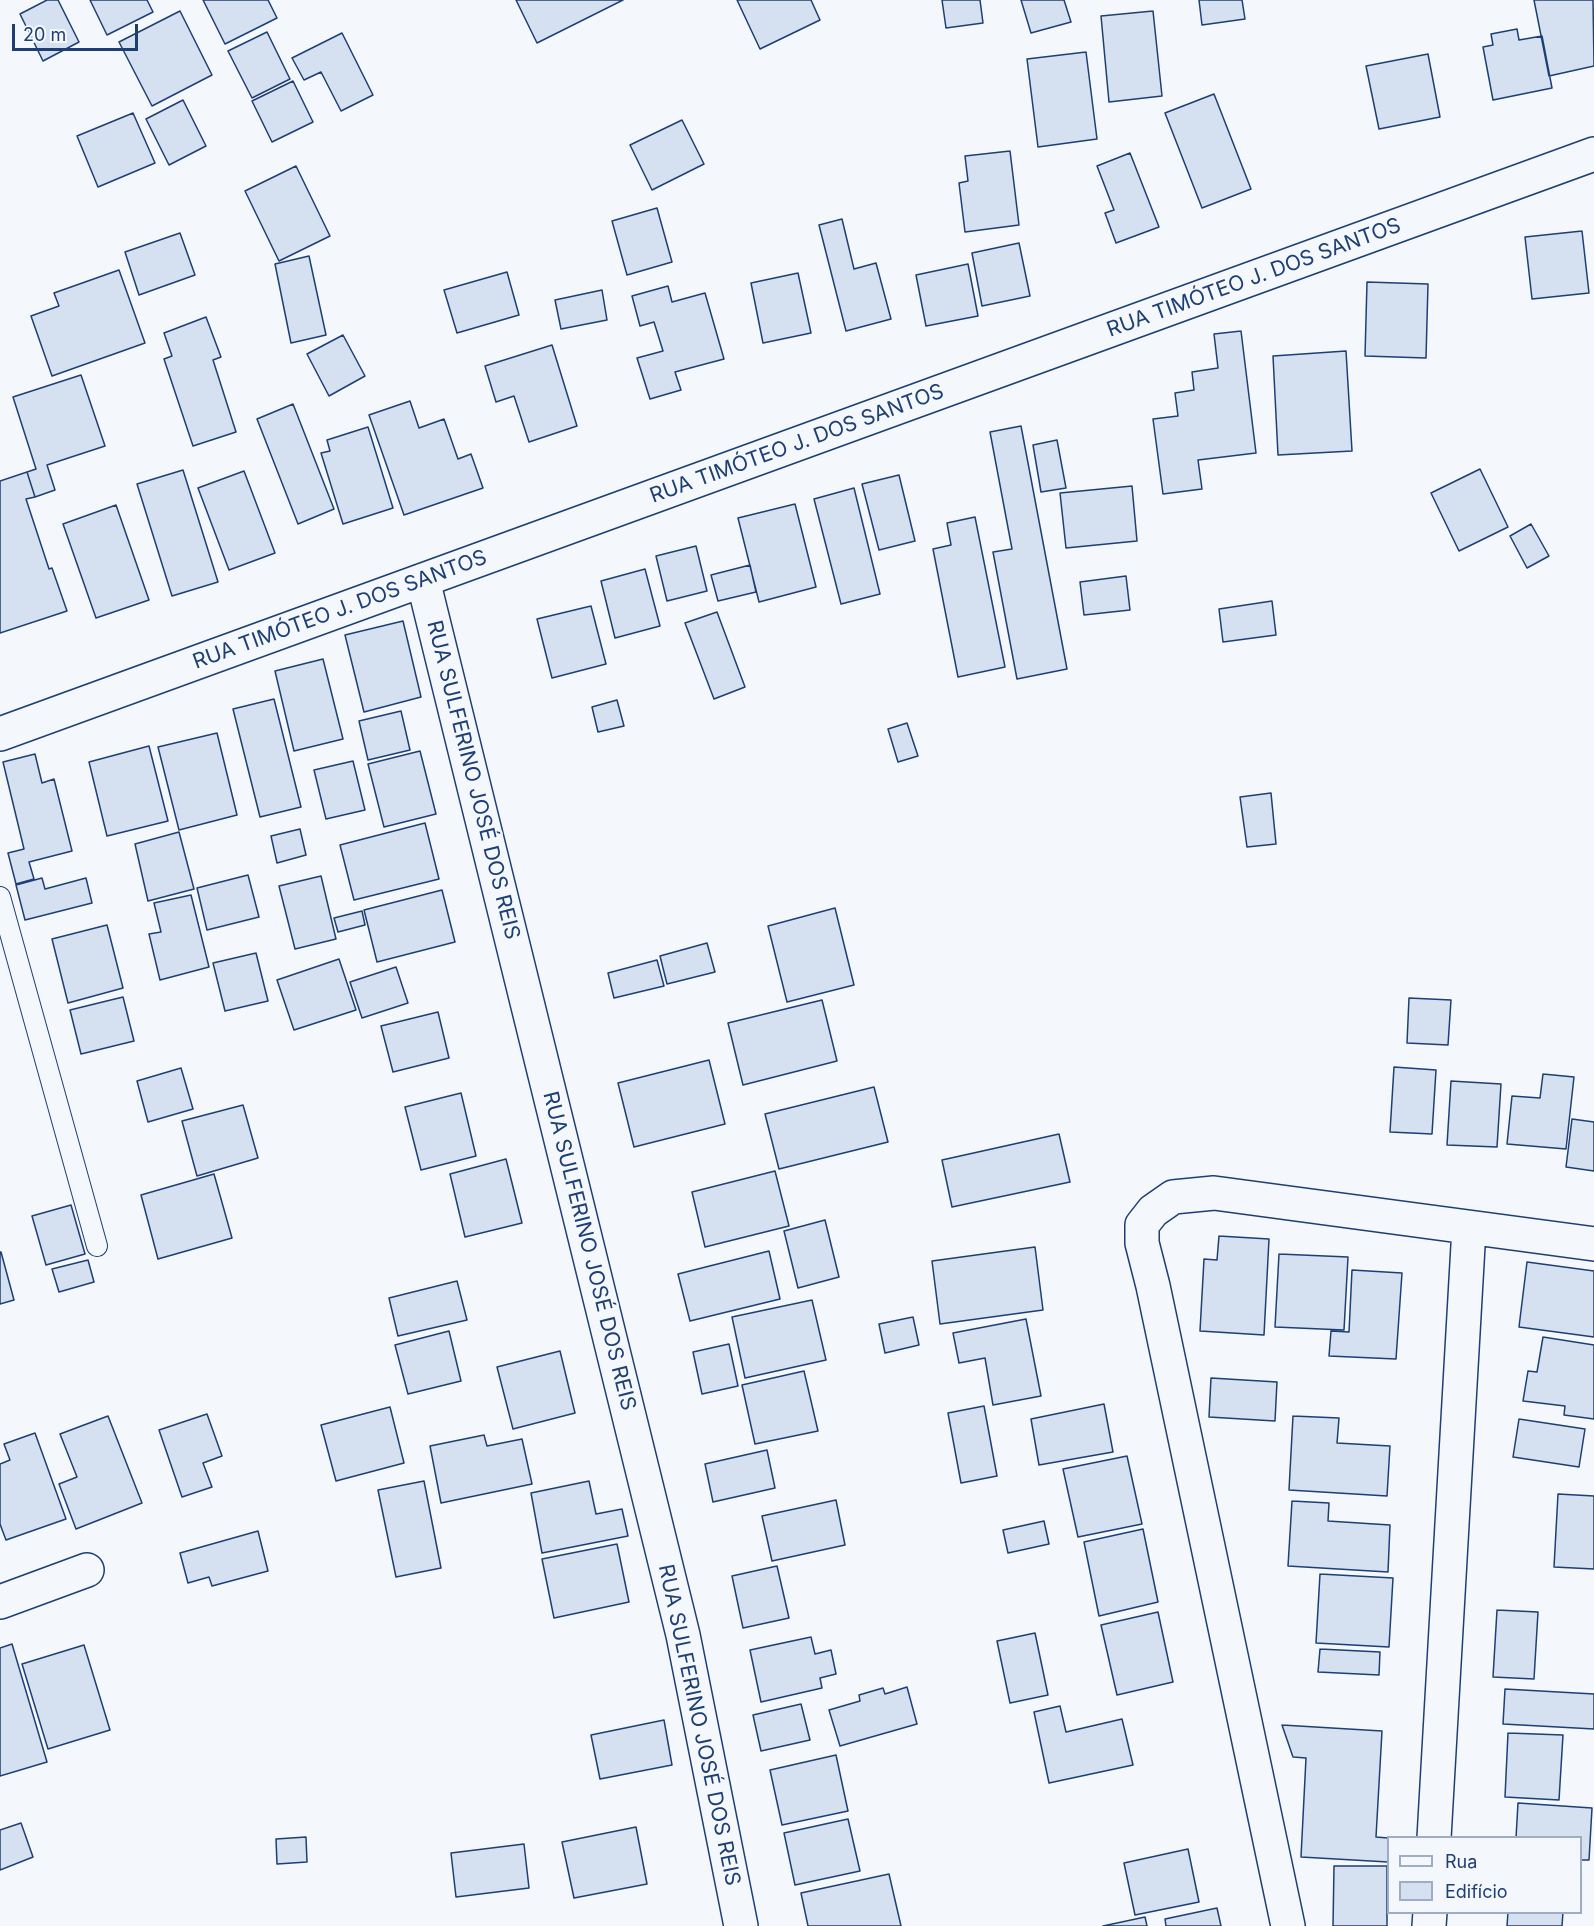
<!DOCTYPE html>
<html>
<head>
<meta charset="utf-8">
<style>
  body { margin:0 }
  #map { position:relative; width:1594px; height:1926px; overflow:hidden; background:#f4f7fb; font-family:Inter,sans-serif }
  canvas { display:block }
  .legend { position:absolute; left:1387px; top:1836px; width:195px; height:78px; box-sizing:border-box; background:#f4f7fb; border:2px solid #9eadc5; margin:0; padding:8px 10px; list-style:none; font-size:18px; color:#1d3f73 }
  .legend li { display:flex; align-items:center; gap:12px; height:30px }
  .legend b { width:30px; border:2px solid #9eadc5 }
  .scale { position:absolute; left:12px; top:24px; width:126px; height:27px; box-sizing:border-box; border:3px solid #1d3f73; border-top:0; padding-left:8px; font-size:18px; line-height:21px; white-space:nowrap; color:#1d3f73; -webkit-text-stroke:4px #f4f7fb; paint-order:stroke }
</style>
</head>
<body>
<div id="map">
<canvas width="1594" height="1926"></canvas>
<ul class="legend">
<li><b style="height:8px;background:#f4f7fb"></b>Rua</li>
<li><b style="height:16px;background:#d5e0f0"></b>Edifício</li>
</ul>
<div class="scale">20 m</div>
</div>
<script>
const ctx = document.querySelector('canvas').getContext('2d');
ctx.lineJoin = 'round';
function paint(path, color) {
  ctx.fillStyle = color;
  ctx.fill(path, 'evenodd');
}
function poly(rows) {
  const path = new Path2D();
  for (const r of rows) {
    path.moveTo(r[0], r[1]);
    for (let i = 2; i < r.length; i += 2) path.lineTo(r[i], r[i + 1]);
  }
  return path;
}
function trace(path, color, width, dash) {
  ctx.strokeStyle = color;
  ctx.lineWidth = width;
  ctx.lineCap = dash ? 'butt' : 'round';
  ctx.setLineDash(dash || []);
  ctx.stroke(path);
}
function write(font, color, halo, rows, align = 'center') {
  ctx.font = font + ' Inter,sans-serif';
  ctx.lineWidth = 4.5;
  ctx.setLineDash([]);
  ctx.textBaseline = 'middle';
  ctx.strokeStyle = halo;
  ctx.fillStyle = color;
  for (const [text, x, y, turn = 0] of rows) {
    ctx.save();
    ctx.translate(x, y);
    ctx.rotate((+turn || 0) * Math.PI / 180);
    ctx.textAlign = isNaN(turn) ? turn : align;
    if (halo) ctx.strokeText(text, 0, 0);
    ctx.fillText(text, 0, 0);
    ctx.restore();
  }
}
const building = poly([
  [47,0,58,0,79,42,43,61,20,14,47,0],
  [90,0,147,0,153,12,107,35,90,0],
  [203,0,268,0,277,18,225,44,203,0],
  [516,0,623,0,537,43,516,0],
  [737,0,811,0,820,20,760,49,737,0],
  [942,0,980,0,983,23,946,28,942,0],
  [1021,0,1064,0,1071,22,1031,33,1021,0],
  [1199,0,1242,0,1245,19,1202,25,1199,0],
  [1534,0,1593,0,1594,66,1549,76,1534,0],
  [180,11,212,75,152,106,119,42,180,11],
  [1153,11,1162,96,1109,102,1101,16,1153,11],
  [1517,29,1519,40,1542,36,1552,88,1493,100,1483,47,1493,45,1491,34,1517,29],
  [267,32,290,79,252,98,228,51,267,32],
  [342,33,373,95,341,111,321,72,304,80,292,58,342,33],
  [1086,52,1097,139,1038,147,1027,59,1086,52],
  [1428,54,1440,117,1379,129,1366,66,1428,54],
  [293,81,313,122,272,142,252,101,293,81],
  [1214,94,1251,189,1202,208,1165,113,1214,94],
  [183,100,206,146,169,165,146,119,183,100],
  [133,113,155,163,98,187,77,136,133,113],
  [682,120,704,164,652,190,630,145,682,120],
  [1010,151,1019,225,965,232,959,183,968,181,965,156,1010,151],
  [1130,153,1159,227,1116,243,1105,213,1114,210,1097,166,1130,153],
  [296,166,330,236,279,261,245,191,296,166],
  [657,208,672,262,627,275,612,221,657,208],
  [842,219,854,269,876,263,891,319,846,331,819,225,842,219],
  [1582,231,1589,293,1532,299,1525,237,1582,231],
  [180,233,195,275,139,295,125,252,180,233],
  [1019,243,1030,296,982,306,972,253,1019,243],
  [309,256,326,335,291,343,275,264,309,256],
  [968,264,978,316,926,326,916,275,968,264],
  [119,270,145,343,52,376,31,316,59,306,54,293,119,270],
  [507,272,519,315,457,333,444,290,507,272],
  [798,273,811,333,763,343,751,283,798,273],
  [1367,282,1428,284,1426,358,1365,356,1367,282],
  [668,286,672,302,705,293,724,359,675,372,681,390,650,399,637,358,663,351,654,322,640,326,632,296,668,286],
  [602,290,607,320,561,329,555,300,602,290],
  [206,317,221,357,213,360,236,432,193,446,164,359,172,356,164,333,206,317],
  [1241,331,1256,453,1198,460,1202,489,1163,494,1153,419,1178,416,1175,393,1194,390,1192,372,1218,368,1214,334,1241,331],
  [343,335,365,376,329,396,307,354,343,335],
  [552,345,577,426,529,442,514,396,496,402,485,366,552,345],
  [1346,351,1352,451,1278,455,1273,356,1346,351],
  [81,375,105,446,47,465,55,490,35,497,27,472,36,469,13,397,81,375],
  [410,401,419,428,444,419,458,459,471,454,483,488,404,515,369,415,410,401],
  [293,404,334,509,298,524,257,419,293,404],
  [1021,426,1067,669,1017,679,993,552,1012,549,990,432,1021,426],
  [368,427,393,508,343,524,321,453,330,451,327,440,368,427],
  [1057,440,1066,488,1041,492,1033,445,1057,440],
  [1480,469,1508,527,1459,551,1431,493,1480,469],
  [183,470,218,582,172,596,137,484,183,470],
  [244,471,275,553,229,570,198,488,244,471],
  [27,472,35,497,26,499,49,569,52,568,67,611,0,633,0,481,27,472],
  [899,475,915,541,879,550,862,484,899,475],
  [1132,486,1137,541,1066,548,1060,493,1132,486],
  [854,488,880,594,841,604,814,499,854,488],
  [795,504,816,587,759,602,738,518,795,504],
  [116,505,149,600,96,618,63,524,116,505],
  [975,517,1005,667,958,677,933,549,951,545,947,523,975,517],
  [1531,524,1549,556,1527,568,1510,536,1531,524],
  [696,546,707,591,667,601,656,556,696,546],
  [750,565,756,592,718,601,711,575,750,565],
  [645,569,660,626,615,638,601,581,645,569],
  [1126,576,1130,610,1084,615,1080,582,1126,576],
  [1272,601,1276,635,1223,642,1219,609,1272,601],
  [591,606,606,664,552,678,537,619,591,606],
  [717,612,745,687,714,699,685,623,717,612],
  [403,621,421,697,364,712,345,635,403,621],
  [323,659,343,739,294,751,275,671,323,659],
  [274,699,301,807,260,817,233,709,274,699],
  [617,700,624,726,598,732,592,707,617,700],
  [401,711,410,750,368,760,359,721,401,711],
  [907,723,918,756,898,762,888,729,907,723],
  [217,733,237,815,179,830,158,747,217,733],
  [149,746,168,821,107,836,89,762,149,746],
  [420,751,436,814,384,827,368,764,420,751],
  [35,754,42,783,54,779,72,851,29,862,34,879,16,884,8,853,24,849,3,762,35,754],
  [353,761,365,810,326,819,314,770,353,761],
  [1271,793,1276,844,1247,847,1240,797,1271,793],
  [425,823,439,879,354,900,340,845,425,823],
  [300,829,306,855,277,863,271,836,300,829],
  [179,832,194,889,148,901,135,844,179,832],
  [248,875,259,917,207,930,197,888,248,875],
  [321,876,336,939,295,949,279,886,321,876],
  [42,878,45,889,86,878,92,903,25,920,16,885,42,878],
  [442,890,455,942,377,962,364,910,442,890],
  [191,895,209,967,160,980,149,934,161,932,154,903,191,895],
  [835,908,854,985,787,1002,768,926,835,908],
  [362,911,365,925,338,932,334,918,362,911],
  [107,925,123,988,68,1003,52,939,107,925],
  [707,943,715,972,667,984,660,956,707,943],
  [256,953,268,1001,225,1011,213,963,256,953],
  [339,959,356,1010,294,1030,277,980,339,959],
  [657,960,664,986,614,998,608,973,657,960],
  [396,967,408,1003,362,1018,350,982,396,967],
  [123,997,134,1041,81,1054,70,1010,123,997],
  [1409,998,1451,1000,1448,1045,1407,1043,1409,998],
  [822,1000,837,1061,743,1085,728,1023,822,1000],
  [438,1012,449,1058,393,1072,381,1026,438,1012],
  [709,1060,725,1124,634,1147,618,1083,709,1060],
  [1394,1067,1436,1070,1432,1134,1390,1132,1394,1067],
  [181,1068,193,1109,148,1122,137,1081,181,1068],
  [1543,1074,1574,1077,1566,1149,1507,1144,1512,1096,1540,1098,1543,1074],
  [1451,1081,1501,1084,1497,1147,1447,1145,1451,1081],
  [874,1087,888,1142,779,1169,765,1114,874,1087],
  [461,1093,476,1156,421,1170,405,1107,461,1093],
  [243,1105,258,1158,197,1176,182,1121,243,1105],
  [1572,1119,1594,1122,1594,1171,1566,1167,1572,1119],
  [1059,1134,1070,1182,952,1207,942,1160,1059,1134],
  [506,1159,522,1223,465,1237,450,1174,506,1159],
  [775,1171,789,1226,705,1247,692,1192,775,1171],
  [214,1174,232,1238,158,1259,141,1195,214,1174],
  [71,1205,85,1254,46,1265,32,1216,71,1205],
  [825,1220,839,1277,798,1288,784,1231,825,1220],
  [1219,1236,1269,1239,1264,1335,1200,1331,1204,1259,1217,1260,1219,1236],
  [1035,1247,1043,1310,940,1324,932,1261,1035,1247],
  [769,1251,780,1299,690,1321,678,1274,769,1251],
  [0,1252,1,1252,14,1300,0,1304,0,1252],
  [1279,1254,1348,1257,1344,1330,1275,1327,1279,1254],
  [88,1260,94,1282,59,1292,52,1269,88,1260],
  [1527,1262,1594,1271,1594,1337,1519,1327,1527,1262],
  [1352,1270,1402,1273,1396,1359,1329,1356,1331,1331,1349,1332,1352,1270],
  [457,1281,467,1320,398,1336,389,1298,457,1281],
  [812,1300,826,1360,745,1378,732,1317,812,1300],
  [913,1317,919,1345,885,1353,879,1324,913,1317],
  [1026,1319,1041,1396,993,1405,985,1358,959,1363,953,1333,1026,1319],
  [449,1331,461,1381,408,1394,395,1345,449,1331],
  [1543,1337,1594,1345,1594,1419,1564,1415,1565,1406,1523,1401,1528,1371,1537,1372,1543,1337],
  [729,1344,738,1386,702,1394,693,1352,729,1344],
  [560,1351,575,1413,513,1429,497,1367,560,1351],
  [804,1371,818,1431,755,1444,742,1385,804,1371],
  [1211,1378,1277,1382,1275,1421,1209,1417,1211,1378],
  [1104,1404,1113,1452,1039,1465,1031,1419,1104,1404],
  [984,1406,997,1476,961,1483,948,1413,984,1406],
  [390,1407,404,1463,336,1481,321,1425,390,1407],
  [207,1414,222,1456,203,1463,212,1487,182,1497,159,1430,207,1414],
  [108,1416,142,1503,76,1529,59,1484,77,1477,60,1434,108,1416],
  [1293,1416,1339,1418,1337,1443,1390,1446,1387,1496,1289,1490,1293,1416],
  [1519,1419,1585,1429,1579,1467,1513,1457,1519,1419],
  [35,1433,66,1519,6,1540,0,1524,0,1464,10,1460,4,1444,35,1433],
  [484,1435,487,1446,522,1439,532,1484,441,1503,430,1446,484,1435],
  [767,1450,775,1488,713,1502,705,1464,767,1450],
  [1127,1456,1142,1524,1078,1537,1063,1469,1127,1456],
  [424,1481,441,1568,396,1577,378,1490,424,1481],
  [589,1481,596,1514,622,1509,628,1536,542,1553,531,1493,589,1481],
  [1558,1494,1594,1496,1594,1569,1554,1567,1558,1494],
  [836,1500,845,1545,772,1561,762,1516,836,1500],
  [1292,1501,1329,1503,1328,1521,1390,1525,1388,1572,1288,1566,1292,1501],
  [1044,1521,1049,1544,1008,1553,1003,1530,1044,1521],
  [1143,1529,1158,1602,1099,1616,1084,1542,1143,1529],
  [258,1531,268,1571,212,1586,209,1577,188,1583,180,1553,258,1531],
  [617,1544,629,1602,554,1618,542,1559,617,1544],
  [777,1566,789,1618,743,1628,732,1576,777,1566],
  [1320,1574,1393,1578,1389,1647,1316,1643,1320,1574],
  [1497,1610,1538,1612,1534,1679,1493,1677,1497,1610],
  [1158,1612,1173,1682,1117,1695,1101,1625,1158,1612],
  [1035,1633,1048,1695,1010,1703,997,1641,1035,1633],
  [811,1637,815,1654,831,1650,836,1674,820,1678,822,1688,761,1702,750,1650,811,1637],
  [12,1644,47,1762,0,1776,0,1648,12,1644],
  [84,1645,110,1730,48,1749,22,1664,84,1645],
  [1320,1649,1380,1652,1379,1675,1318,1672,1320,1649],
  [907,1687,917,1724,840,1746,829,1710,860,1701,859,1695,883,1688,885,1694,907,1687],
  [1505,1689,1594,1694,1594,1729,1503,1724,1505,1689],
  [801,1704,810,1740,761,1751,753,1715,801,1704],
  [1060,1706,1066,1732,1122,1719,1133,1765,1049,1783,1034,1712,1060,1706],
  [664,1720,672,1765,600,1779,591,1735,664,1720],
  [1282,1725,1382,1731,1376,1837,1388,1838,1388,1862,1301,1857,1306,1758,1293,1757,1282,1725],
  [1508,1733,1563,1735,1559,1800,1505,1797,1508,1733],
  [836,1755,848,1811,782,1825,770,1770,836,1755],
  [1518,1803,1592,1808,1589,1860,1580,1860,1580,1838,1516,1838,1518,1803],
  [848,1819,860,1871,795,1885,784,1833,848,1819],
  [21,1823,33,1857,0,1870,0,1830,21,1823],
  [636,1827,647,1884,574,1898,562,1842,636,1827],
  [306,1837,307,1862,277,1864,276,1839,306,1837],
  [524,1844,529,1888,456,1897,451,1853,524,1844],
  [1188,1849,1199,1902,1135,1915,1124,1863,1188,1849],
  [1334,1866,1387,1866,1387,1926,1333,1926,1334,1866],
  [889,1874,901,1926,808,1926,801,1893,889,1874],
  [1217,1908,1221,1926,1166,1926,1165,1919,1217,1908],
  [1508,1912,1563,1912,1562,1926,1507,1926,1508,1912],
  [1145,1917,1147,1926,1103,1926,1145,1917]
]);
paint(building, '#d5e0f0');
trace(building, '#1d3f73', 1.5);
const lane = poly([
  [0,897,97,1246]
]);
const street = poly([
  [423,580,683,1635,741,1926],
  [0,734,1594,154],
  [0,1602,87,1570],
  [1434,1838,1469,1228],
  [1288,1926,1153,1286,1142,1243,1142,1225,1153,1211,1173,1197,1214,1193,1594,1244],
  [1429,1926,1430,1912]
]);
trace(lane, '#1d3f73', 22);
trace(street, '#1d3f73', 36);
trace(lane, '#f4f7fb', 20);
trace(street, '#f4f7fb', 33);
write('21px', '#1d3f73', '#f4f7fb', [
  ["RUA TIMÓTEO J. DOS SANTOS",1254,278,-20],
  ["RUA TIMÓTEO J. DOS SANTOS",797,444,-20],
  ["RUA TIMÓTEO J. DOS SANTOS",340,610,-20],
  ["RUA SULFERINO JOSÉ DOS REIS",473,780,76],
  ["RUA SULFERINO JOSÉ DOS REIS",589,1251,76],
  ["RUA SULFERINO JOSÉ DOS REIS",699,1725,78]
]);
</script>
</body>
</html>
